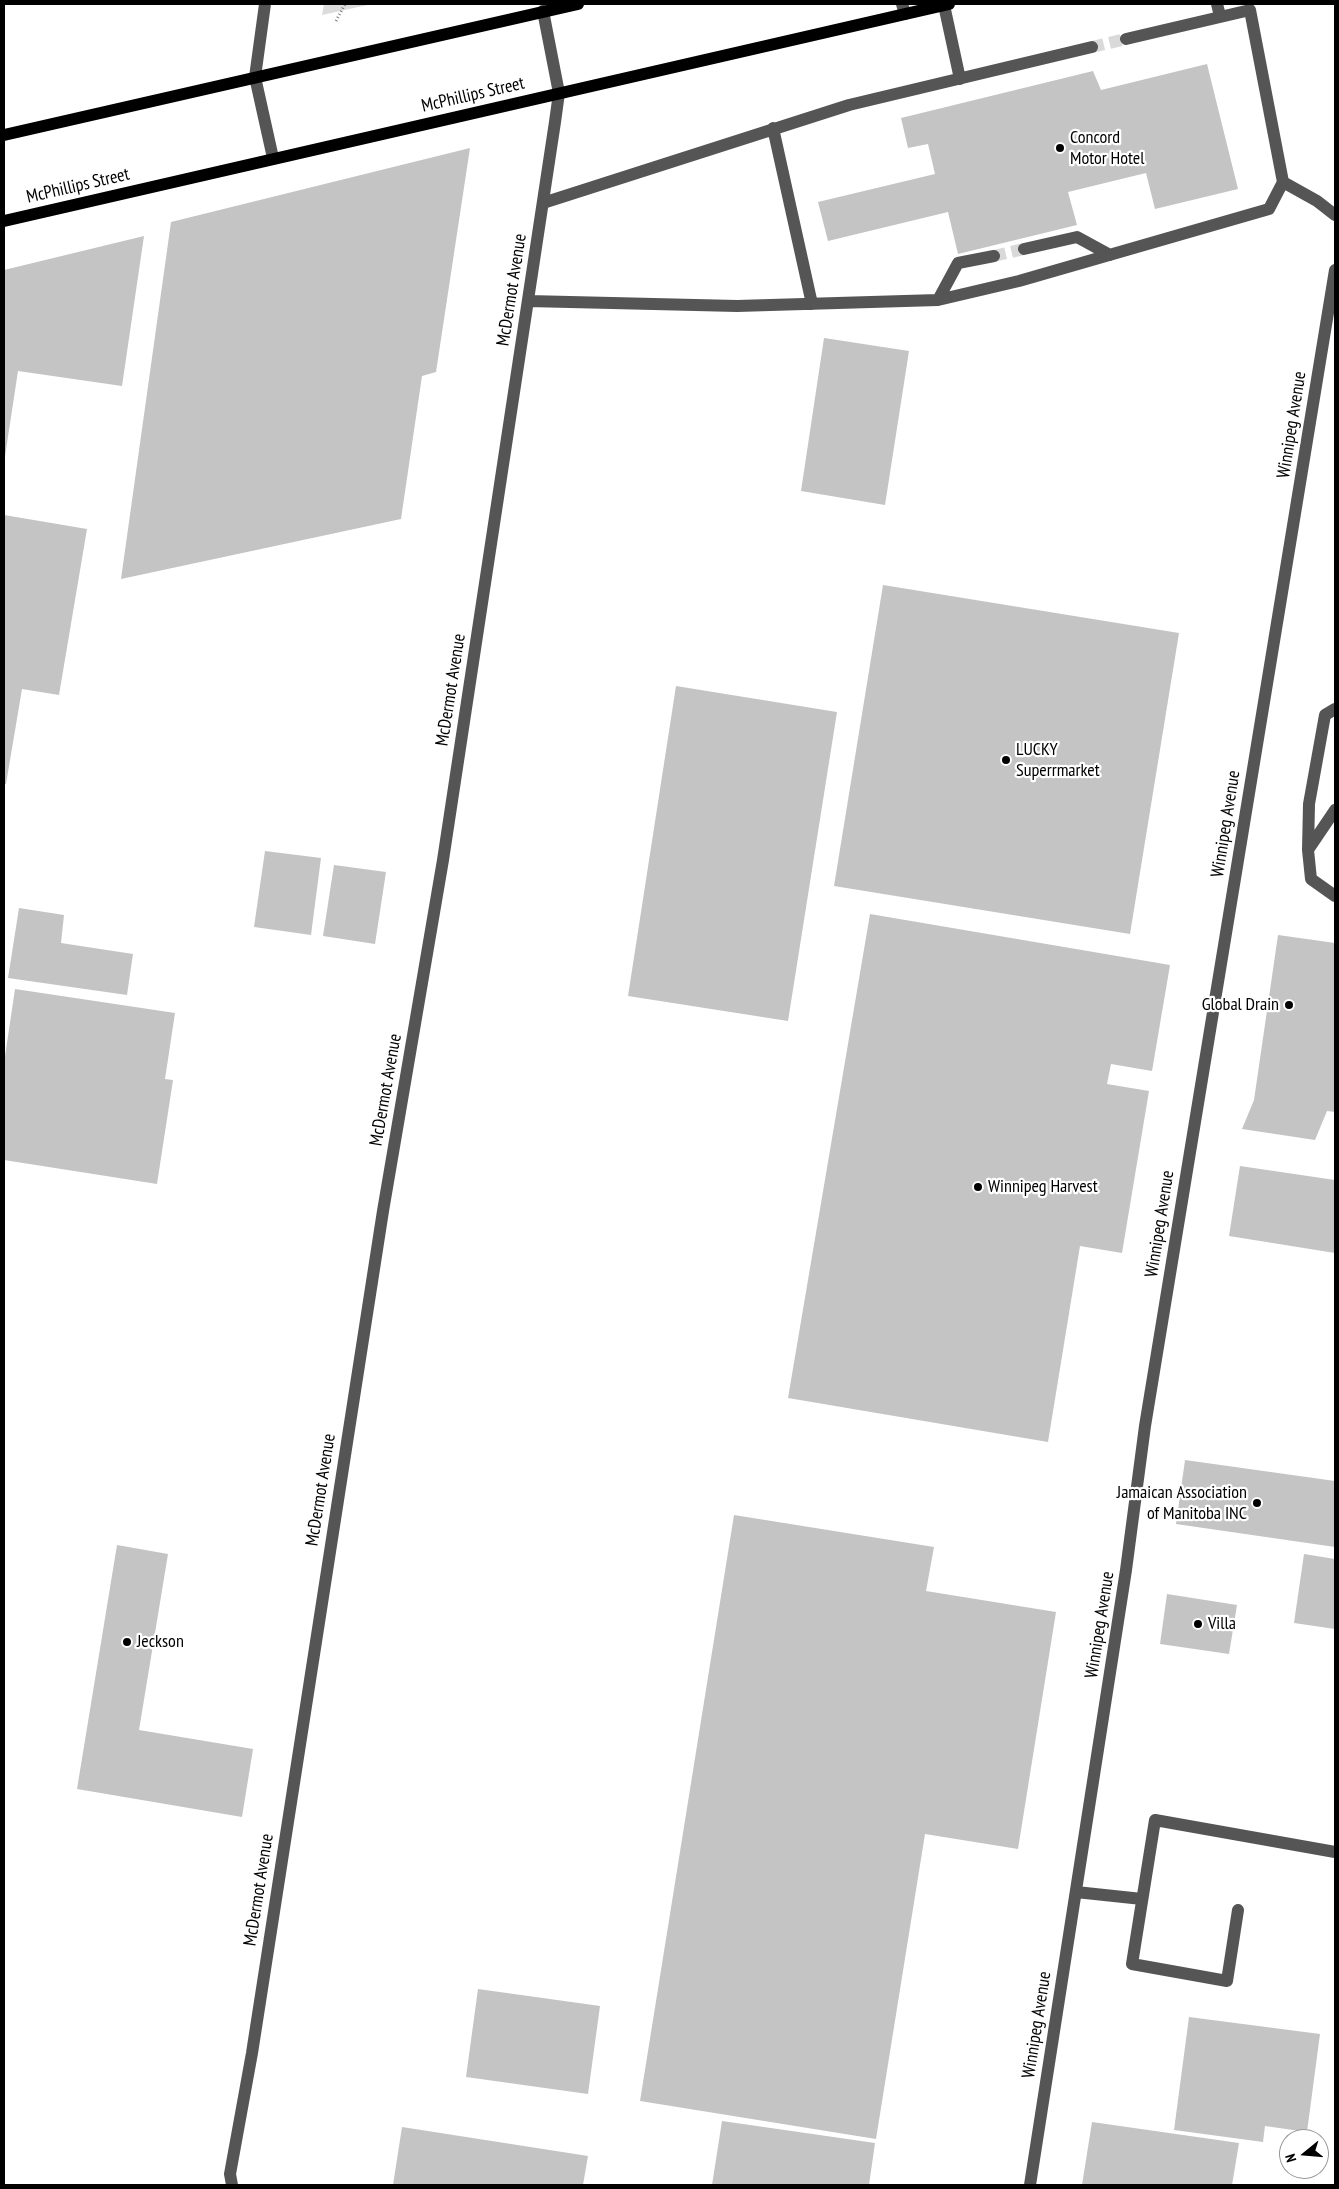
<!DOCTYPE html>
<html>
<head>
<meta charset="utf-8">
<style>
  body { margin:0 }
  #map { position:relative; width:1339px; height:2189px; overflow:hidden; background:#fff; font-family:"PT Sans Narrow",sans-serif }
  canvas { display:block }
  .frame { position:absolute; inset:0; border:5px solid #000; pointer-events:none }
  .north { position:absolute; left:1279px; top:2129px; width:50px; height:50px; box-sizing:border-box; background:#fff; border:1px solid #999; border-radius:50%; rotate:253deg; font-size:14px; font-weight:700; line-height:20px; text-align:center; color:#000 }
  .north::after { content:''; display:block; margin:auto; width:18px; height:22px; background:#000; clip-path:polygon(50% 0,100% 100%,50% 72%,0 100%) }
</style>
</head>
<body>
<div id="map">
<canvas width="1339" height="2189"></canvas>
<div class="frame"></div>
<div class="north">N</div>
</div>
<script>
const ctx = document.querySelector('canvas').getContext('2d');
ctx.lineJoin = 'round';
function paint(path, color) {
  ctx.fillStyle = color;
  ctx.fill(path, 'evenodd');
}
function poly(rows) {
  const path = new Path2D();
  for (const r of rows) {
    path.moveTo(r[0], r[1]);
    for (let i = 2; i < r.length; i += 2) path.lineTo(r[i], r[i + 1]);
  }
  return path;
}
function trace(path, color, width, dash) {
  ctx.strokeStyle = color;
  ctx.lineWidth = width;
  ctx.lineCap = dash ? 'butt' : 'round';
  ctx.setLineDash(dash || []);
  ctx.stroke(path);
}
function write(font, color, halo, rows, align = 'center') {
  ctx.font = font + ' "PT Sans Narrow",sans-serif';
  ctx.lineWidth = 4.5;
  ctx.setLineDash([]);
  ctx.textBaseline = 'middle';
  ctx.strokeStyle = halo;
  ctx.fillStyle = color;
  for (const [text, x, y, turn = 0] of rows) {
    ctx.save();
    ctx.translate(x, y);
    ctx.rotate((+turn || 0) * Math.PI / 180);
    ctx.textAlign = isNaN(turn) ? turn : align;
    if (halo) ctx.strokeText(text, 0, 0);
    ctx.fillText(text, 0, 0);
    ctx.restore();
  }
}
paint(poly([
  [324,4,372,4,322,15]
]), '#dcdcdc');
paint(poly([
  [1207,64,1238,189,1155,209,1146,173,1068,192,1077,225,958,254,948,212,828,241,818,202,935,174,928,144,908,148,901,118,1093,71,1101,90],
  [470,148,436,372,422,376,401,519,121,579,171,222],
  [144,236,122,386,18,371,4,463,4,270],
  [824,338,909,351,885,505,801,491],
  [4,515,87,529,59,695,22,689,6,784,4,784],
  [883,585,1179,633,1130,934,834,886],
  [676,686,837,712,788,1021,628,996],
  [265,851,321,858,311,935,254,927],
  [334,865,386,872,375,944,323,936],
  [19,908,64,915,61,943,133,954,127,995,8,978],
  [870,914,1170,965,1152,1071,1111,1064,1107,1084,1149,1091,1122,1253,1080,1246,1048,1442,788,1398],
  [1278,935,1335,943,1335,1112,1327,1111,1315,1140,1242,1129,1254,1100],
  [15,989,175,1013,165,1079,173,1080,157,1184,4,1160,4,1063],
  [1240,1166,1335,1180,1335,1253,1229,1236],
  [1185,1460,1335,1481,1335,1547,1176,1524],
  [734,1515,934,1547,926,1591,1056,1612,1018,1849,925,1834,876,2139,640,2101],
  [117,1545,168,1554,139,1730,253,1749,242,1817,77,1789],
  [1304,1554,1335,1559,1335,1629,1294,1623],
  [1167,1594,1237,1605,1229,1654,1160,1644],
  [478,1989,600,2006,588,2094,466,2077],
  [1189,2017,1320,2034,1307,2132,1265,2126,1263,2142,1174,2130],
  [722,2121,875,2143,869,2185,712,2185],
  [1092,2122,1239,2143,1232,2185,1082,2185],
  [402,2127,588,2156,583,2185,393,2185]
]), '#c4c4c4');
trace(poly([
  [1092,47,1126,39],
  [994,256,1024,249]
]), '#d9d9d9', 12, [12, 6]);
trace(poly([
  [336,21,345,4]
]), '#777', 3, [1, 2.5]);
trace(poly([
  [265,4,255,77,273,158],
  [902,4,905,14],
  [1217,4,1220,16],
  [944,5,960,79],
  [773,128,812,304],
  [1283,182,1317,201,1335,215],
  [543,203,849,105,1092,47],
  [1024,249,1077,237,1110,255],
  [938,300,958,263,994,256],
  [528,301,737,306,938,300,1019,281,1269,209,1283,182,1250,10,1126,39],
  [1335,810,1308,850,1311,879,1335,896],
  [1308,850,1309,804,1325,715,1335,709],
  [1076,1892,1142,1899],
  [1238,1910,1227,1981,1132,1964,1155,1820,1335,1852],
  [232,2185,230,2174,252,2053,383,1211,443,860,555,122,559,93,543,11],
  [1030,2185,1126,1570,1145,1426,1335,270]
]), '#555', 12);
trace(poly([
  [4,135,578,4],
  [4,221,949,4]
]), '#000', 12);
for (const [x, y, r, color] of [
  [1060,148,5,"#000"],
  [1006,760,5,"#000"],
  [1289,1005,5,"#000"],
  [978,1187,5,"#000"],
  [1257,1503,5,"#000"],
  [1198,1624,5,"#000"],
  [127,1642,5,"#000"]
]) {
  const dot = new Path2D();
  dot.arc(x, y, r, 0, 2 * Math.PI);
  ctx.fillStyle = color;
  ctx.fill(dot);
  trace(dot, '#fff', 2);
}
write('18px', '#000', '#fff', [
  ["McPhillips Street",473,95,-13],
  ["McPhillips Street",78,186,-13],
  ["McDermot Avenue",512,290,-81],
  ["Winnipeg Avenue",1292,425,-81],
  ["McDermot Avenue",451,690,-81],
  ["Winnipeg Avenue",1226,824,-81],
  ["McDermot Avenue",386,1090,-80],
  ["Winnipeg Avenue",1160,1224,-81],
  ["McDermot Avenue",321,1490,-81],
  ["Winnipeg Avenue",1100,1625,-81],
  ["McDermot Avenue",259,1890,-81],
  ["Winnipeg Avenue",1037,2025,-81]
]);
write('18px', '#000', '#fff', [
  ["Concord",1070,138],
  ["Motor Hotel",1070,159],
  ["LUCKY",1016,750],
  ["Superrmarket",1016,771],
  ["Global Drain",1279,1005,"right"],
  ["Winnipeg Harvest",988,1187],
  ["Jamaican Association",1247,1493,"right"],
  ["of Manitoba INC",1247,1514,"right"],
  ["Villa",1208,1624],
  ["Jeckson",137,1642]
], 'left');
</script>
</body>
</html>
